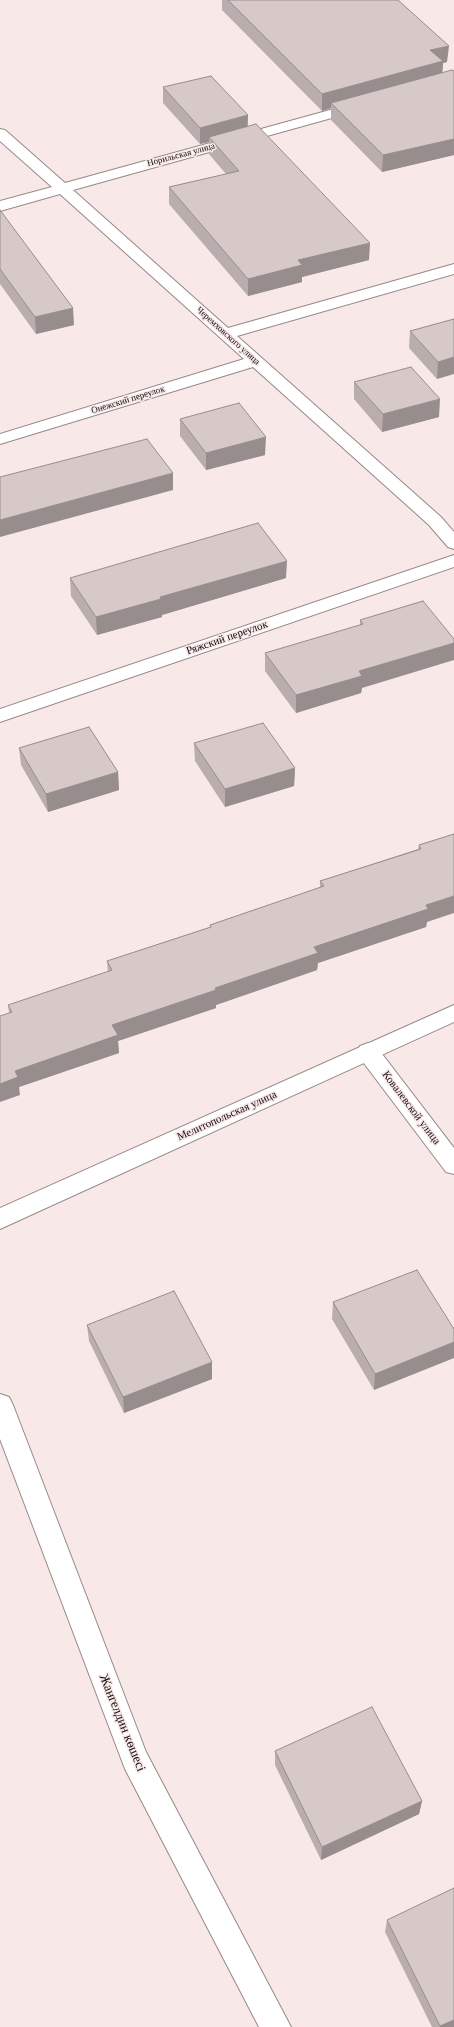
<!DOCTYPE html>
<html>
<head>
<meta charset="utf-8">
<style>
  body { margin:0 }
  canvas { display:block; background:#f8e8e8 }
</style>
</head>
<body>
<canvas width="454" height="2027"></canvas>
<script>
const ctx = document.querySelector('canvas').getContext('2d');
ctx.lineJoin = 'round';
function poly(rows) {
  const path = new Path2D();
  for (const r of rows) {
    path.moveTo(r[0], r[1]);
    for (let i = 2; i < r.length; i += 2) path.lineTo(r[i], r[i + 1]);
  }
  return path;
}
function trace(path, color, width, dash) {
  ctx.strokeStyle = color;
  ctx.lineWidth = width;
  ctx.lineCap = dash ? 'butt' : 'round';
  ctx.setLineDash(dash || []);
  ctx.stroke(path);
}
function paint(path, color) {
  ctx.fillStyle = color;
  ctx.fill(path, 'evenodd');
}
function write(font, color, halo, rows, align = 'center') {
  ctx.font = font + ' "Times New Roman",serif';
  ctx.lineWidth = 3;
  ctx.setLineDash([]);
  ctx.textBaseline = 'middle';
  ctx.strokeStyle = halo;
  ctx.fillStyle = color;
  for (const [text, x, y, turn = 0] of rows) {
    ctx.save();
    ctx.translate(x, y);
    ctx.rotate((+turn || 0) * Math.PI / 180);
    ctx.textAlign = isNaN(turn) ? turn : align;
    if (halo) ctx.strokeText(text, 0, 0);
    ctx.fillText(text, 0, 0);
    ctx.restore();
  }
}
const street = poly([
  [359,102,364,103,366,106,364,109,73,190,228,328,454,264,454,274,237,336,441,517,454,532,454,549,448,547,429,525,253,367,0,444,0,434,244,359,60,194,0,211,0,201,52,187,0,141,0,129,5,130,65,183,359,102],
  [454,555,454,567,0,722,0,709,454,555],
  [368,1043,376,1046,454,1148,454,1174,446,1172,360,1058,357,1052,360,1046,368,1043],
  [0,1394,9,1397,13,1405,146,1752,291,2027,259,2027,125,1769,0,1439,0,1394]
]);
const secondary = poly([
  [454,1005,454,1022,0,1229,0,1208,454,1005]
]);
trace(street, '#978989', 2);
trace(secondary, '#978989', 2);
paint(street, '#fff');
paint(secondary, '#fff');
paint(poly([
  [222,0,398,0,447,62,443,63,442,73,454,71,454,155,382,172,331,120,331,108,322,111,222,10],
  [163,87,248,115,248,126,369,260,302,277,302,282,248,296,169,204,169,187,226,174,209,154,209,142,200,144,163,103],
  [0,210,74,325,36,334,0,284],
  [454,319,437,379,409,348,410,331],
  [354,382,439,417,382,432,354,399],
  [180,419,265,455,206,470,180,436],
  [70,578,286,578,162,615,162,617,97,635,71,596],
  [423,601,362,688,361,693,296,713,265,671,265,653,360,625,360,620],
  [194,743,295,768,294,786,225,807,195,761],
  [19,748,118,772,119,790,48,812,21,765],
  [454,834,427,922,426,927,318,963,317,970,216,1005,216,1008,118,1041,119,1053,19,1087,20,1095,8,1005,108,972,107,961,210,927,210,925,320,888,320,881,418,849,419,845],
  [333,1302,454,1329,374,1390,332,1319],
  [87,1325,212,1379,124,1413,89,1341],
  [275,1751,422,1801,419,1814,321,1860,275,1765],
  [387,1920,454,2027,432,2027,385,1932]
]), '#baadad');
paint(poly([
  [449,46,447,62,443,63,442,78,331,103,331,108,322,111,322,94,430,50],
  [248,115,247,131,209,137,209,142,200,144,200,128],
  [454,139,454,155,382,172,383,155],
  [370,243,369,260,302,277,302,282,248,296,248,279,298,260],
  [73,308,74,325,36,334,35,317],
  [454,357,454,374,437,379,438,362],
  [440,399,439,417,382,432,383,414],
  [266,437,265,455,206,470,206,453],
  [173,473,173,490,0,537,0,520],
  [287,561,286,578,162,615,162,617,97,635,96,617,160,597],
  [454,643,454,660,362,688,361,693,296,713,296,695,359,671],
  [295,768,294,786,225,807,225,789],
  [118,772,119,790,48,812,46,794],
  [454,896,454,913,427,922,426,927,318,963,317,970,216,1005,216,1008,118,1041,119,1053,19,1087,20,1095,0,1102,0,1084,15,1071,112,1025,215,988,314,947,426,905],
  [454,1342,454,1358,374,1390,375,1374],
  [212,1362,212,1379,124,1413,123,1397],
  [422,1801,419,1814,321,1860,322,1847],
  [454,2020,454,2027,440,2027,440,2026]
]), '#978d8d');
const building = poly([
  [228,0,398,0,449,46,430,50,443,61,322,94,228,0],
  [452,70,454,71,454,139,383,155,331,103,452,70],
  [211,76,248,115,200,128,163,87,211,76],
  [256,124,370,243,298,260,302,265,248,279,169,187,239,171,209,137,256,124],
  [0,210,73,308,35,317,0,269,0,210],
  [454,319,454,357,438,362,410,331,454,319],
  [411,367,440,399,383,414,354,382,411,367],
  [239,403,266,437,206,453,180,419,239,403],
  [147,439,173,473,0,520,0,477,147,439],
  [258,523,287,561,160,597,161,599,96,617,70,578,258,523],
  [423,601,454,639,454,643,359,671,362,676,296,695,265,653,363,624,360,620,423,601],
  [263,723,295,768,225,789,194,743,263,723],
  [89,727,118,772,46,794,19,748,89,727],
  [454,834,454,896,426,905,428,909,314,947,318,953,215,988,216,990,112,1025,118,1035,15,1071,18,1077,0,1084,0,1016,12,1012,8,1005,112,970,107,961,211,927,210,925,324,886,320,881,421,849,419,845,454,834],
  [417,1270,454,1329,454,1342,375,1374,333,1302,417,1270],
  [174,1291,212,1362,123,1397,87,1325,174,1291],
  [372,1707,422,1801,322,1847,275,1751,372,1707],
  [454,1888,454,2020,440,2026,387,1920,454,1888]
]);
paint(building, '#d8c9c9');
trace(building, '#978d8d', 1);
write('9px', '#161010', '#f8e8e8', [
  ["Норильская улица",181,155,-15],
  ["Черемховского улица",228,336,42],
  ["Онежский переулок",128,400,-17]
]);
write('11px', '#161010', '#f8e8e8', [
  ["Ряжский переулок",227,638,-19],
  ["Ковалевской улица",411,1108,53],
  ["Мелитопольская улица",227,1116,-24]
]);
write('13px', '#161010', '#f8e8e8', [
  ["Жангелдин көшесі",122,1723,68]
]);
</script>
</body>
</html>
